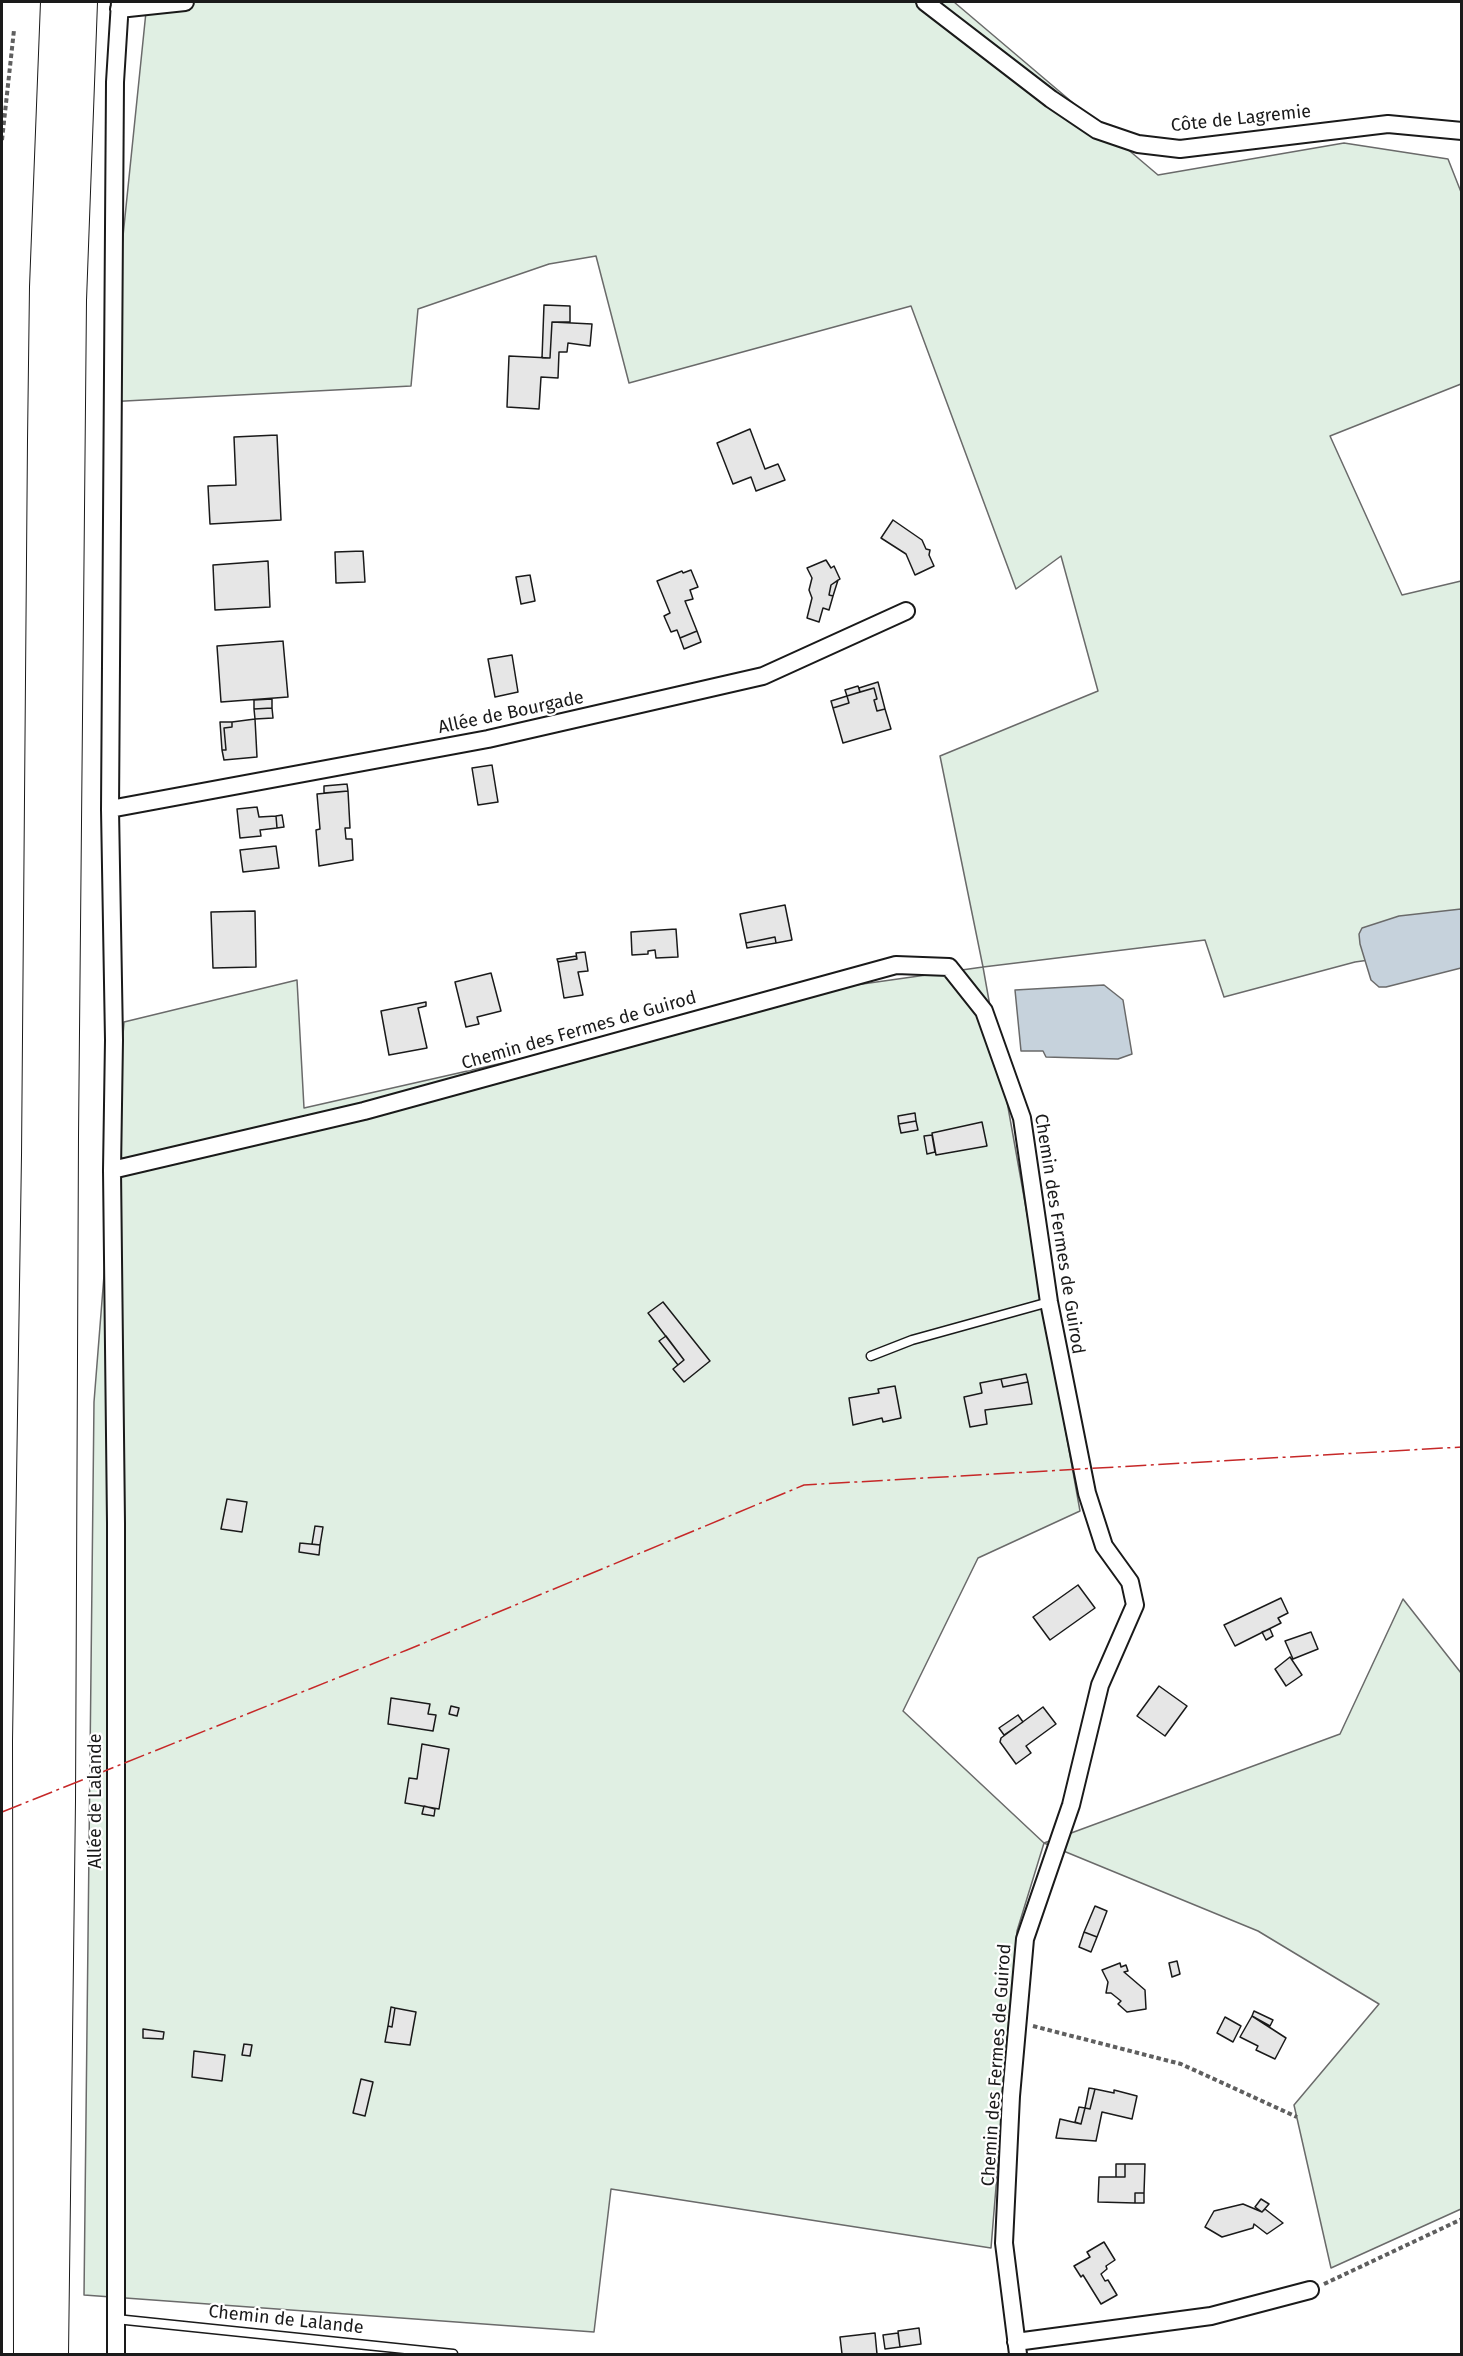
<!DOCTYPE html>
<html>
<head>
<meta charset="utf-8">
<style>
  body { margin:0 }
  #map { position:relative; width:1463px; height:2356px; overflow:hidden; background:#fff; font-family:"Fira Sans",sans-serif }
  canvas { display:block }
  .frame { position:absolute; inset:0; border:3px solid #1a1a1a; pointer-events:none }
</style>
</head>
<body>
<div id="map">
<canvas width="1463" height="2356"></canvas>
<div class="frame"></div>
</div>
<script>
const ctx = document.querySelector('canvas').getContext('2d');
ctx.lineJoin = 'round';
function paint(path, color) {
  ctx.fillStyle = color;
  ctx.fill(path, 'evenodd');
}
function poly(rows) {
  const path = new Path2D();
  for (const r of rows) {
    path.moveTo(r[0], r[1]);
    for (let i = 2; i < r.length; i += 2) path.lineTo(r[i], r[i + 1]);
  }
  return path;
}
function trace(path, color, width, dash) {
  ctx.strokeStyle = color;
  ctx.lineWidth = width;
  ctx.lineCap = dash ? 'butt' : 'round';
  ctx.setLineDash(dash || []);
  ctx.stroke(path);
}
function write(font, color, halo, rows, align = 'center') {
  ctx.font = font + ' "Fira Sans",sans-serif';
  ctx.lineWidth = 4.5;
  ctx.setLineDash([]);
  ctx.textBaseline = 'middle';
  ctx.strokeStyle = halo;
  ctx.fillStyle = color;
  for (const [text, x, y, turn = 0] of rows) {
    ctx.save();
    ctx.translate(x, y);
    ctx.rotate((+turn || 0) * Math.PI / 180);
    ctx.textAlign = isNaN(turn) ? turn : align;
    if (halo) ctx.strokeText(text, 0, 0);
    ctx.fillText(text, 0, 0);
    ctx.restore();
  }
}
const green = poly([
  [147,2,954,2,1158,175,1344,143,1448,159,1461,192,1461,384,1330,436,1402,595,1461,581,1461,947,1355,962,1224,997,1205,940,983,967,1080,1511,978,1558,903,1711,1044,1843,1340,1734,1403,1599,1461,1673,1461,2209,1331,2268,1294,2105,1379,2004,1258,1931,1044,1843,1017,1931,991,2248,611,2189,594,2332,84,2295,94,1402,124,1022,297,980,304,1108,834,988,983,967,940,756,1098,691,1061,556,1016,589,911,306,629,383,596,256,549,264,418,309,411,386,106,402,147,2]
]);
paint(green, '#e0efe3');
trace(green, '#6a6a6a', 1.5);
const water = poly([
  [1461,909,1461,968,1386,987,1379,987,1371,980,1360,944,1359,934,1362,928,1399,916,1461,909],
  [1104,985,1123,1000,1132,1054,1118,1059,1046,1057,1043,1051,1021,1051,1015,990,1104,985]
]);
paint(water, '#c6d2dc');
trace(water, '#6a6a6a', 1.5);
const building = poly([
  [544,305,570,306,570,322,552,322,550,358,542,358,544,305],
  [552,322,592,324,590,346,568,343,567,352,559,352,558,378,541,377,539,409,507,407,509,356,550,358,552,322],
  [750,429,765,469,778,464,785,480,756,491,751,477,733,484,717,443,750,429],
  [277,435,281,520,210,524,208,486,236,485,234,437,277,435],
  [893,520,922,540,926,549,930,550,929,555,934,566,915,575,906,554,881,538,893,520],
  [363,551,365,582,336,583,335,552,363,551],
  [826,560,831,568,834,566,840,579,831,585,829,595,833,596,829,610,823,608,819,622,807,618,812,598,809,590,812,578,807,568,826,560],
  [268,561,270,607,215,610,213,565,268,561],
  [691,570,698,587,690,590,693,599,685,601,697,631,680,638,677,630,671,632,664,616,670,613,657,581,682,571,683,573,691,570],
  [530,575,535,601,521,604,516,577,530,575],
  [838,580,833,596,829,595,831,585,838,580],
  [697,631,701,642,684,649,680,638,697,631],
  [283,641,288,697,221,702,217,646,283,641],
  [512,655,518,692,495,697,488,659,512,655],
  [878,682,885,709,877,711,874,700,877,699,874,688,860,692,859,688,878,682],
  [858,686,860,692,847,696,845,690,858,686],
  [874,688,877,699,874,700,877,711,885,709,891,729,843,743,833,708,849,703,847,696,874,688],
  [847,696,849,703,833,708,831,701,847,696],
  [272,699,272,708,254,709,254,700,272,699],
  [272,708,273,718,255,719,254,709,272,708],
  [255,719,257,757,224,760,222,750,226,750,224,728,232,727,232,722,255,719],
  [220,722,232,722,232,727,224,728,226,750,222,750,220,722],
  [492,765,498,802,478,805,472,768,492,765],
  [347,784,348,791,324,793,324,786,347,784],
  [348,791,350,828,345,828,346,839,352,839,353,860,319,866,316,830,320,829,317,794,348,791],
  [257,807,259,817,276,816,277,828,260,830,261,836,240,838,237,809,257,807],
  [282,815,284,827,277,828,276,816,282,815],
  [276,846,279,868,243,872,240,850,276,846],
  [785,905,792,940,776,943,775,937,746,943,740,914,785,905],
  [255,911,256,967,213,968,211,912,255,911],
  [676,929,678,957,656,958,655,950,648,951,648,954,632,955,631,932,676,929],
  [775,937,776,943,747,948,746,943,775,937],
  [585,952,588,971,578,972,583,995,564,998,558,962,577,959,576,953,585,952],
  [576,956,577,959,558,962,557,959,576,956],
  [491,973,501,1011,477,1017,479,1024,466,1027,455,982,491,973],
  [426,1002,426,1006,418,1008,427,1048,389,1055,381,1011,426,1002],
  [915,1113,916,1121,899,1124,898,1116,915,1113],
  [916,1121,918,1130,901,1133,899,1124,916,1121],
  [982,1122,987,1146,936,1155,932,1133,982,1122],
  [932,1135,935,1152,927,1154,924,1136,932,1135],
  [663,1302,710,1361,684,1382,673,1369,684,1360,648,1313,663,1302],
  [666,1336,684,1360,678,1365,659,1341,666,1336],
  [1026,1374,1028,1382,1003,1387,1001,1379,1026,1374],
  [1001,1379,1003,1387,1028,1382,1032,1404,985,1410,987,1424,970,1427,964,1397,982,1393,980,1383,1001,1379],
  [895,1386,901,1418,883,1422,882,1418,853,1425,849,1398,879,1393,878,1389,895,1386],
  [227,1499,247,1502,242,1532,221,1529,227,1499],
  [315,1526,323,1527,320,1545,312,1544,315,1526],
  [300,1543,320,1545,319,1555,299,1552,300,1543],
  [1078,1585,1095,1608,1050,1640,1033,1617,1078,1585],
  [1281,1598,1288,1613,1278,1618,1281,1623,1235,1646,1224,1625,1281,1598],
  [1270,1629,1273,1636,1266,1640,1262,1632,1270,1629],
  [1311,1632,1318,1649,1293,1659,1285,1641,1311,1632],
  [1290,1657,1302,1675,1286,1686,1275,1669,1290,1657],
  [1159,1686,1187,1706,1165,1736,1137,1716,1159,1686],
  [391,1698,430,1704,428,1714,436,1715,433,1731,388,1724,391,1698],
  [451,1706,459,1708,457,1716,449,1714,451,1706],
  [1043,1707,1056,1724,1026,1746,1031,1753,1016,1764,1000,1742,1001,1738,1043,1707],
  [1018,1715,1023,1722,1004,1735,999,1728,1018,1715],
  [422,1744,449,1749,439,1809,405,1803,409,1778,417,1779,422,1744],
  [424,1806,435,1809,434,1816,422,1814,424,1806],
  [1095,1906,1107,1911,1097,1937,1084,1932,1095,1906],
  [1084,1932,1097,1937,1091,1952,1079,1947,1084,1932],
  [1177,1961,1180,1974,1172,1977,1169,1963,1177,1961],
  [1120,1963,1121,1967,1126,1965,1128,1971,1124,1972,1145,1990,1146,2009,1127,2012,1118,2004,1121,2001,1111,1993,1106,1993,1108,1982,1102,1970,1120,1963],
  [391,2007,395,2008,392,2027,388,2026,391,2007],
  [395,2008,416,2012,410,2045,385,2042,388,2026,392,2027,395,2008],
  [1254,2011,1273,2020,1270,2026,1252,2016,1254,2011],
  [1252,2016,1286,2038,1275,2059,1256,2050,1258,2046,1240,2037,1252,2016],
  [1225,2017,1241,2026,1233,2042,1217,2033,1225,2017],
  [143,2029,164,2032,163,2039,143,2038,143,2029],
  [244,2044,252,2045,250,2056,242,2055,244,2044],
  [194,2051,225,2055,222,2081,192,2077,194,2051],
  [361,2079,373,2082,365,2116,353,2113,361,2079],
  [1089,2088,1095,2089,1090,2109,1085,2108,1089,2088],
  [1095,2089,1114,2093,1114,2090,1137,2096,1132,2119,1102,2112,1096,2141,1056,2138,1060,2119,1081,2124,1085,2108,1090,2109,1095,2089],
  [1079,2107,1085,2108,1081,2124,1075,2122,1079,2107],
  [1116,2164,1125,2164,1125,2177,1116,2177,1116,2164],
  [1125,2164,1145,2164,1144,2193,1135,2193,1135,2203,1098,2202,1099,2177,1125,2177,1125,2164],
  [1135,2193,1144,2193,1144,2203,1135,2203,1135,2193],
  [1261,2199,1269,2204,1262,2212,1255,2207,1261,2199],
  [1243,2204,1262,2212,1265,2209,1283,2223,1267,2234,1254,2224,1253,2228,1222,2237,1205,2227,1214,2211,1243,2204],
  [1104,2242,1115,2260,1106,2266,1107,2269,1101,2274,1105,2281,1108,2280,1117,2295,1101,2304,1083,2275,1081,2277,1074,2266,1090,2257,1087,2252,1104,2242],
  [919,2328,921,2344,900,2347,898,2331,919,2328],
  [875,2333,877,2354,842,2354,840,2337,875,2333],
  [898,2333,900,2347,885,2349,883,2335,898,2333]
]);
paint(building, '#e6e6e6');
trace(building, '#1a1a1a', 1.5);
const lane = poly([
  [871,1356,912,1340,1049,1302],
  [116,2319,453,2354]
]);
const street = poly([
  [925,2,1051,99,1097,130,1138,144,1180,149,1388,124,1462,131],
  [119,9,185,2],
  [110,809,488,739,763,676,906,611],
  [112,1170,364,1111,896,965,949,967,984,1011,1022,1118,1049,1302,1087,1493,1104,1546,1130,1582,1135,1605,1100,1685,1071,1805,1025,1939,1011,2096,1004,2243,1018,2354],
  [1016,2342,1211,2316,1310,2290],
  [116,2354,116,1523,112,1170,114,1040,110,809,115,82,120,2]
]);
const highway = poly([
  [30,2354,29,1740,38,1155,44,440,46,287,57,2],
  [52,2354,59,1801,62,1136,70,300,81,2]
]);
trace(lane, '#1a1a1a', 11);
trace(street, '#1a1a1a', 20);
trace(highway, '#1a1a1a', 34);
trace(poly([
  [2,140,14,30],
  [1033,2026,1181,2064,1297,2117],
  [1324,2284,1462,2219]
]), '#5f5f5f', 4, [4.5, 3]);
trace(lane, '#fff', 8);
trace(street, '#fff', 16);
trace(highway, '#fff', 32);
trace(poly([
  [2,1812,407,1650,804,1485,1462,1447]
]), '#c62828', 1.5, [21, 4.5, 3, 4.5]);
write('18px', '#1a1a1a', '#fff', [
  ["Côte de Lagremie",1241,119,-6],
  ["Allée de Bourgade",511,713,-12],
  ["Chemin des Fermes de Guirod",579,1031,-16],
  ["Chemin des Fermes de Guirod",1059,1234,81],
  ["Allée de Lalande",96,1801,-90],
  ["Chemin des Fermes de Guirod",997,2065,-86],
  ["Chemin de Lalande",286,2320,6]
]);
</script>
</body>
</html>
